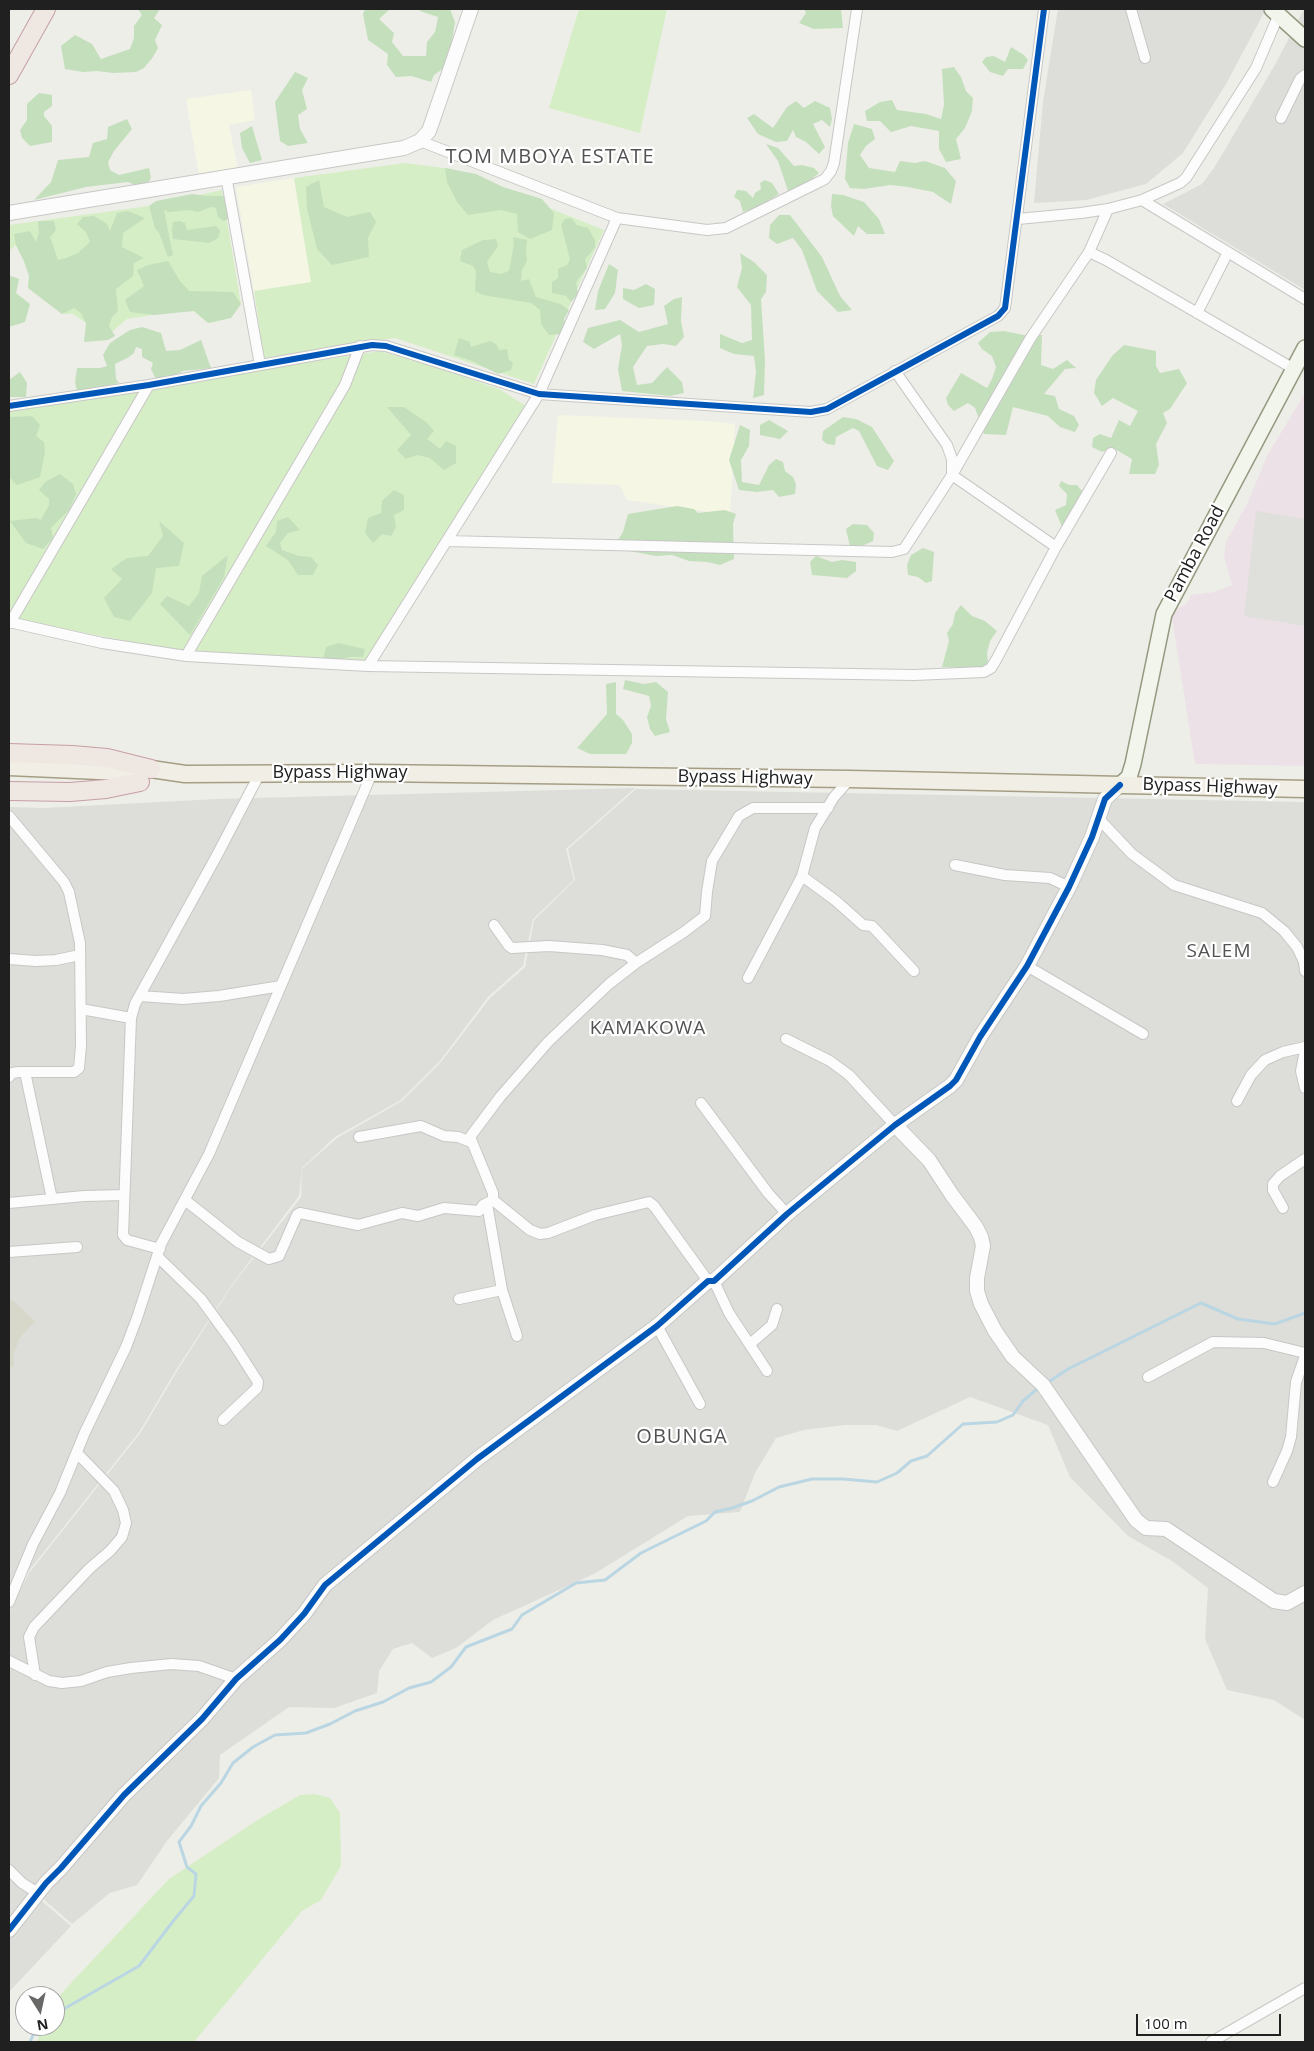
<!DOCTYPE html>
<html>
<head>
<meta charset="utf-8">
<style>
  body { margin:0 }
  #map { position:relative; width:1314px; height:2051px; overflow:hidden; background:#eeeee9; font-family:"Open Sans",sans-serif }
  canvas { display:block }
  .frame { position:absolute; inset:0; border:10px solid #202020; pointer-events:none }
  .north { position:absolute; left:15px; top:1986px; width:50px; height:50px; box-sizing:border-box; background:#fff; border:1px solid #a6a6a6; border-radius:50%; rotate:170deg; font-size:14px; font-weight:700; line-height:20px; text-align:center; color:#202020 }
  .north::after { content:''; display:block; margin:auto; width:18px; height:22px; background:#686866; clip-path:polygon(50% 0,100% 100%,50% 72%,0 100%) }
  .scale { position:absolute; left:1136px; top:2014px; width:145px; height:22px; box-sizing:border-box; border:2px solid #202020; border-top:0; padding-left:6px; font-size:15px; line-height:18px; white-space:nowrap; color:#202020; -webkit-text-stroke:4px #fff; paint-order:stroke }
</style>
</head>
<body>
<div id="map">
<canvas width="1314" height="2051"></canvas>
<div class="frame"></div>
<div class="north">N</div>
<div class="scale">100 m</div>
</div>
<script>
const ctx = document.querySelector('canvas').getContext('2d');
ctx.lineJoin = 'round';
function paint(path, color) {
  ctx.fillStyle = color;
  ctx.fill(path, 'evenodd');
}
function poly(rows) {
  const path = new Path2D();
  for (const r of rows) {
    path.moveTo(r[0], r[1]);
    for (let i = 2; i < r.length; i += 2) path.lineTo(r[i], r[i + 1]);
  }
  return path;
}
function trace(path, color, width, dash) {
  ctx.strokeStyle = color;
  ctx.lineWidth = width;
  ctx.lineCap = dash ? 'butt' : 'round';
  ctx.setLineDash(dash || []);
  ctx.stroke(path);
}
function write(font, color, halo, rows, align = 'center') {
  ctx.font = font + ' "Open Sans",sans-serif';
  ctx.lineWidth = 4.5;
  ctx.setLineDash([]);
  ctx.textBaseline = 'middle';
  ctx.strokeStyle = halo;
  ctx.fillStyle = color;
  for (const [text, x, y, turn = 0] of rows) {
    ctx.save();
    ctx.translate(x, y);
    ctx.rotate((+turn || 0) * Math.PI / 180);
    ctx.textAlign = isNaN(turn) ? turn : align;
    if (halo) ctx.strokeText(text, 0, 0);
    ctx.fillText(text, 0, 0);
    ctx.restore();
  }
}
paint(poly([
  [1058,9,1266,9,1226,84,1183,153,1146,184,1086,200,1034,203,1043,102],
  [1304,9,1305,9,1305,290,1163,204,1202,184,1214,168,1276,63],
  [635,788,566,849,574,880,533,919,523,966,488,997,440,1061,401,1100,335,1137,302,1168,299,1196,231,1286,176,1370,140,1431,28,1572,9,1609,9,807,44,808,217,799],
  [636,789,1305,802,1305,1720,1274,1700,1227,1690,1205,1639,1208,1588,1172,1561,1128,1536,1070,1477,1048,1425,970,1397,897,1431,876,1425,845,1425,804,1430,776,1438,755,1473,740,1512,688,1516,594,1574,493,1620,456,1648,432,1658,412,1643,393,1649,379,1671,377,1693,334,1708,289,1707,220,1755,219,1778,167,1841,137,1885,110,1893,72,1924,9,1869,9,1612,29,1573,141,1432,177,1371,231,1287,301,1197,302,1169,337,1138,402,1101,441,1062,490,998,525,967,534,920,575,880,568,849],
  [9,1873,71,1926,9,1992]
]), '#ddddda');
paint(poly([
  [1305,393,1305,766,1195,764,1171,611,1187,604,1191,595,1214,592,1232,585,1224,556,1226,542,1248,502,1267,456]
]), '#ece1e6');
paint(poly([
  [251,90,255,120,229,125,238,170,199,176,186,99],
  [294,178,311,282,254,291,236,187],
  [558,415,707,421,735,424,730,515,627,500,620,485,552,483]
]), '#f5f7e4');
paint(poly([
  [9,1299,12,1300,35,1321,19,1339,13,1356,14,1365,9,1370]
]), '#d7d8ca');
paint(poly([
  [579,9,667,9,640,133,549,108],
  [405,163,452,169,604,230,534,384,395,338,264,358,254,291,311,282,294,178],
  [222,190,241,304,231,318,208,323,194,311,177,311,127,319,113,331,88,341,86,323,73,314,62,314,28,288,29,276,24,261,16,245,9,251,9,225,149,206],
  [380,351,441,369,499,389,526,406,366,662,183,652,9,618,9,409],
  [315,1794,330,1798,340,1813,341,1866,321,1900,302,1911,194,2042,37,2042,42,2026,55,2026,55,2000,169,1879,259,1819,300,1795]
]), '#d6eec6');
paint(poly([
  [138,9,160,9,154,18,162,25,155,40,158,48,153,57,144,68,136,72,113,73,97,71,83,72,65,69,61,46,75,35,92,44,101,59,130,49,134,38,134,26,142,15],
  [365,9,390,9,379,19,394,33,392,42,403,56,426,56,427,42,435,32,438,17,420,11,421,9,450,9,455,22,451,47,444,68,434,75,431,82,411,76,396,77,387,65,388,54,368,40,363,14],
  [804,9,841,9,843,28,814,29,799,23,806,13],
  [1011,47,1024,55,1028,60,1023,69,1008,69,1003,76,990,72,982,62,986,57,994,56,1005,62],
  [954,67,961,77,966,91,973,98,972,111,965,128,956,139,961,159,946,162,939,149,939,131,911,126,891,132,880,121,867,121,865,111,880,102,892,100,897,110,926,114,941,119,944,105,942,69],
  [295,72,308,78,302,90,307,109,298,115,300,129,308,143,288,146,280,141,275,102],
  [39,93,52,95,52,106,44,112,44,116,52,126,52,142,30,146,22,138,20,130,27,120,27,104],
  [796,101,804,108,815,101,830,108,832,119,830,127,822,120,813,124,825,147,819,154,806,142,796,137,793,130,787,141,776,142,758,134,747,118,754,114,773,128,787,107],
  [127,119,132,129,114,151,108,162,110,170,119,175,149,168,151,178,144,189,128,182,86,187,34,200,51,182,58,160,89,157,93,143,107,139,108,127],
  [854,124,872,129,875,139,866,146,860,155,869,168,895,172,900,161,915,163,925,161,945,168,956,181,951,204,933,192,908,187,890,185,864,189,850,188,845,179,848,143],
  [252,126,262,160,250,163,242,148,240,133],
  [766,144,778,148,794,166,802,165,814,168,819,173,806,184,788,191,778,161],
  [445,168,476,174,503,187,542,199,554,213,552,230,530,239,518,232,517,214,501,210,468,215,457,202,447,182],
  [319,180,324,207,347,217,370,212,376,222,368,238,369,257,332,265,317,249,307,209,306,187],
  [765,180,772,183,779,194,756,208,743,212,740,201,734,197,737,190,746,191,753,198,755,193,761,189,760,183],
  [192,194,206,196,224,196,229,208,230,218,224,221,218,217,216,208,211,207,198,212,189,210,169,212,164,210,173,255,168,257,159,233,155,228,149,206,156,201],
  [832,194,843,195,864,202,879,219,885,234,867,234,858,226,854,236,833,216,831,206],
  [128,211,145,218,123,233,122,247,144,258,134,263,133,276,116,289,118,311,112,317,109,326,115,336,108,340,84,342,86,323,81,313,74,308,62,314,28,288,29,276,24,261,16,245,14,234,30,231,36,242,39,233,38,221,54,221,56,230,50,237,58,260,66,258,78,253,90,242,86,232,77,224,83,217,94,216,107,224,110,231,117,213],
  [779,215,790,215,822,257,840,296,852,310,838,312,817,291,802,250,793,238,777,244,769,238,770,225],
  [571,218,577,225,588,228,595,240,595,248,585,259,587,268,576,282,578,294,571,302,566,296,552,293,552,282,558,278,558,269,567,265,570,259,561,225,565,219],
  [180,221,185,223,187,230,216,226,220,231,218,238,209,243,173,239,172,231,173,222],
  [513,237,527,240,526,251,527,261,522,270,521,281,529,279,536,297,560,304,569,310,564,319,566,326,560,334,549,335,541,324,540,310,531,303,483,295,475,291,476,271,473,266,460,261,462,250,483,240,496,239,498,246,487,262,490,272,501,274,509,271,514,244],
  [740,253,754,262,767,275,766,292,761,299,765,360,764,395,753,398,756,372,754,356,734,354,720,348,720,334,742,343,752,340,751,305,737,287,742,268],
  [168,261,180,281,189,291,233,292,241,304,231,318,208,323,194,311,154,315,130,312,125,300,144,286,137,270,148,265],
  [609,264,618,270,615,293,605,309,595,310,598,291],
  [11,276,19,279,16,293,30,304,25,322,9,327,9,277],
  [646,284,655,289,654,305,639,308,623,299,623,288,634,290],
  [682,297,681,321,684,337,676,346,663,344,647,346,633,367,637,385,652,383,667,367,682,382,684,393,670,396,622,391,618,369,622,345,620,334,594,349,583,342,588,328,620,320,639,332,668,324,664,306,674,299],
  [142,327,161,333,166,351,180,350,201,340,211,368,183,371,176,375,156,379,151,369,153,363,142,357,142,349,136,347,134,353,129,357,115,364,116,379,119,383,77,391,75,382,77,368,100,368,107,366,103,355,110,343,130,330],
  [1004,331,1024,335,1042,335,1041,365,1053,369,1067,360,1076,368,1065,369,1044,394,1055,396,1059,409,1074,416,1079,425,1075,432,1060,427,1048,416,1013,407,1006,435,984,434,975,408,968,403,954,411,948,405,946,398,961,373,987,388,992,379,996,367,992,356,982,349,978,343,990,332],
  [459,338,470,342,471,347,490,341,496,344,499,350,507,349,509,360,513,362,511,370,498,374,472,361,454,355],
  [1124,345,1156,351,1156,366,1160,373,1179,369,1187,383,1170,409,1163,413,1167,423,1156,444,1159,465,1155,474,1129,474,1132,459,1113,448,1102,452,1092,447,1093,438,1100,434,1111,438,1119,420,1130,426,1138,411,1113,398,1102,406,1094,393,1096,380,1112,356],
  [20,372,27,383,26,397,9,397,9,380],
  [387,407,404,407,426,422,434,431,427,439,440,449,446,441,456,446,456,463,444,470,430,458,417,455,406,459,397,450,411,435],
  [32,416,40,425,36,436,44,442,45,452,40,477,17,485,9,477,9,417],
  [843,417,856,419,872,427,894,461,888,470,877,466,859,431,853,428,836,437,835,445,827,444,822,440,823,431],
  [769,420,788,431,780,439,760,435,760,425],
  [740,425,750,430,749,446,741,460,742,482,759,485,769,465,776,459,783,462,785,471,793,477,796,484,795,494,779,497,773,490,757,492,739,490,729,460],
  [60,474,73,484,76,494,69,510,51,528,53,538,43,549,26,543,10,521,35,518,41,520,49,505,49,499,39,490,45,482],
  [1061,481,1069,485,1077,485,1083,492,1062,527,1055,510,1066,505,1067,494,1059,486],
  [394,490,404,495,404,510,394,515,396,527,391,536,382,534,373,543,365,533,368,518,381,513,382,501],
  [677,506,694,509,698,513,725,510,736,514,733,524,734,559,720,565,707,562,689,561,672,555,656,556,613,548,623,532,628,514],
  [288,517,300,530,288,533,280,543,282,550,299,556,311,557,318,565,313,575,298,575,288,560,266,546,276,532,277,521],
  [159,521,184,543,179,566,156,568,152,593,130,621,114,617,104,598,122,579,111,569,127,558,148,556,163,536],
  [853,524,867,525,874,533,873,541,864,545,850,547,846,529],
  [923,548,934,552,932,581,926,583,918,577,908,575,907,565,911,555],
  [228,555,224,577,190,635,160,604,167,596,189,606,199,593,202,576],
  [816,556,832,562,842,560,856,562,856,571,847,578,812,575,810,562],
  [961,605,972,616,985,621,997,631,990,641,987,653,988,664,980,668,942,667,949,641,947,633,953,624,955,613],
  [338,643,365,649,363,657,350,657,322,663,326,647],
  [625,680,644,684,656,682,668,692,666,719,670,732,655,736,650,729,647,717,651,706,649,696,623,689],
  [616,682,616,714,623,720,632,734,632,743,626,754,590,754,577,748,607,714,606,684]
]), '#c4dfbc');
paint(poly([
  [1256,511,1305,519,1305,626,1244,616]
]), '#dfdfdc');
trace(poly([
  [1050,1381,1068,1369,1201,1303,1238,1319,1275,1324,1305,1313],
  [55,2014,139,1966,174,1920,194,1896,196,1874,187,1867,179,1842,191,1826,201,1806,221,1783,233,1763,253,1747,275,1735,306,1733,330,1724,355,1711,383,1702,409,1688,431,1682,451,1667,466,1647,512,1629,522,1615,576,1583,605,1580,641,1553,706,1521,715,1512,732,1508,752,1501,779,1487,812,1479,843,1479,877,1482,897,1473,911,1461,927,1456,963,1424,997,1422,1013,1415,1023,1401,1036,1390],
  [30,2042,37,2026]
]), '#bad6e3', 3);
const minor = poly([
  [1131,9,1145,58],
  [1281,118,1300,79,1305,75],
  [420,141,617,218,707,230,726,228,815,184,825,179,831,171,834,163,857,9],
  [226,176,260,365],
  [1142,200,1305,299],
  [1108,209,1089,252,1106,260,1294,369],
  [1018,219,1081,213,1108,209,1142,200,1180,183,1186,178,1256,68,1279,14],
  [1197,313,1228,252],
  [895,371,947,445,952,459,952,474],
  [9,406,149,385,372,345,386,346,539,394,811,412,827,409,998,316,1005,308,1044,9],
  [952,475,1056,547],
  [447,541,892,552,904,549,952,475,1030,339,1089,252],
  [9,622,102,643,186,656,368,666,914,675,984,672,991,668,996,660,1056,547,1111,453],
  [10,623,149,385],
  [186,656,345,385,360,346],
  [368,666,539,394,617,218],
  [9,816,64,882,69,892,80,943,81,1046,79,1068,74,1072,19,1072,12,1073,9,1077],
  [1098,818,1132,854,1174,885,1262,913,1284,931,1297,947,1304,962,1305,971],
  [955,865,1005,875,1050,878,1069,887],
  [802,876,836,901,863,925,872,926,914,971],
  [494,925,509,946,512,948,549,946,602,950,627,955,636,963],
  [9,959,36,961,56,960,80,955],
  [1027,966,1143,1034],
  [748,978,802,876,815,828,834,797,850,779],
  [140,996,183,999,219,996,281,986],
  [81,1009,131,1018],
  [786,1039,830,1061,849,1075,895,1125],
  [1305,1051,1301,1071,1305,1088],
  [25,1072,52,1199],
  [1237,1101,1251,1075,1265,1060,1283,1052,1305,1047],
  [701,1103,768,1193,787,1214],
  [359,1137,421,1126,444,1136,458,1137,471,1142],
  [185,1200,238,1242,269,1259,279,1256,297,1215,300,1213,358,1225,402,1213,418,1216,444,1208,479,1211,483,1205,493,1200],
  [493,1200,493,1193,470,1137,500,1097,548,1042,609,984,636,963,684,932,705,916,707,892,712,861,739,816,753,808,828,808],
  [493,1200,530,1230,540,1234,548,1233,595,1215,649,1202,654,1206,708,1281],
  [9,1203,84,1196,124,1195],
  [1283,1208,1273,1190,1273,1184,1280,1176,1305,1159],
  [160,1249,127,1240,123,1235,131,1018,135,1004,216,857,260,773],
  [9,1252,77,1247],
  [157,1256,201,1299,233,1343,258,1382,257,1388,223,1420],
  [714,1281,729,1313,767,1371],
  [502,1290,517,1336],
  [459,1299,502,1290,487,1204],
  [657,1326,700,1404],
  [750,1344,772,1325,777,1309],
  [1148,1377,1213,1342,1264,1343,1305,1353],
  [1273,1482,1287,1451,1291,1437,1296,1382,1305,1356],
  [9,1602,33,1544,60,1493,85,1432,126,1347,137,1318,161,1244,209,1154,372,773],
  [9,1661,49,1681,62,1683,81,1681,107,1672,131,1668,171,1664,199,1666,236,1679],
  [35,1675,29,1637,34,1627,90,1568,110,1551,122,1537,126,1523,123,1510,114,1491,77,1453],
  [9,1870,22,1883,38,1893],
  [1211,2042,1305,1988]
]);
const tertiary = poly([
  [9,213,404,148,420,141,429,131,471,9],
  [895,1125,929,1160,952,1195,976,1227,981,1237,983,1246,977,1278,977,1291,981,1304,995,1331,1013,1357,1043,1385,1136,1520,1146,1528,1166,1529,1274,1601,1287,1603,1305,1593],
  [9,1930,46,1883,61,1868,124,1795,202,1719,236,1679,280,1640,304,1614,325,1585,477,1459,657,1326,708,1281,714,1281,787,1214,895,1125,950,1086,956,1080,980,1037,1027,966,1069,887,1092,837,1105,799,1120,785]
]);
const secondary = poly([
  [1272,9,1305,39],
  [1120,785,1129,777,1133,764,1164,614,1305,348]
]);
const primary = poly([
  [9,767,122,772,151,769,185,774,372,773,850,779,1305,789]
]);
const trunk = poly([
  [9,75,46,9],
  [9,753,72,755,107,758,151,769],
  [9,791,70,792,106,789,140,782]
]);
trace(minor, '#c7c7c5', 12);
trace(tertiary, '#c7c7c5', 16);
trace(secondary, '#94997f', 18);
trace(primary, '#a59e84', 19);
trace(trunk, '#c69ea5', 20);
trace(minor, '#fcfcfc', 10);
trace(tertiary, '#fcfcfc', 14);
trace(secondary, '#f2f5eb', 15);
trace(primary, '#f1eee5', 16);
trace(trunk, '#eee7e2', 18);
trace(poly([
  [9,406,149,385,372,345,386,346,539,394,811,412,827,409,998,316,1005,308,1044,9],
  [9,1930,46,1883,61,1868,124,1795,202,1719,236,1679,280,1640,304,1614,325,1585,477,1459,657,1326,708,1281,714,1281,787,1214,895,1125,950,1086,956,1080,980,1037,1027,966,1069,887,1092,837,1105,799,1120,785]
]), '#0057b8', 6);
write('18px', '#202020', '#fff', [
  ["Pamba Road",1195,554,-62],
  ["Bypass Highway",340,773],
  ["Bypass Highway",745,778,1],
  ["Bypass Highway",1210,787,2]
]);
ctx.letterSpacing = '1px';
write('19px', '#535353', '#fff', [
  ["SALEM",1219,952],
  ["KAMAKOWA",648,1029]
]);
ctx.letterSpacing = '0px';
ctx.letterSpacing = '1px';
write('20px', '#535353', '#fff', [
  ["TOM MBOYA ESTATE",550,157],
  ["OBUNGA",682,1437]
]);
ctx.letterSpacing = '0px';
</script>
</body>
</html>
